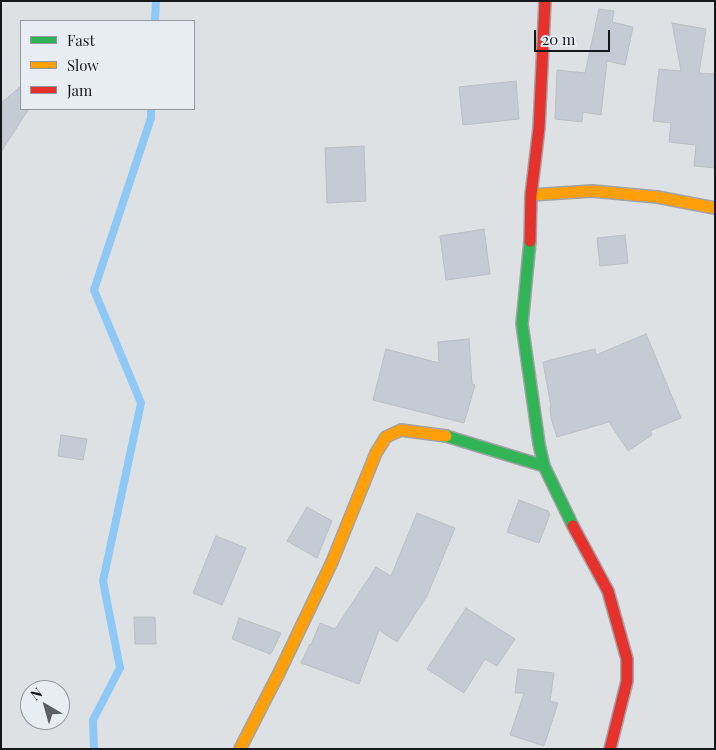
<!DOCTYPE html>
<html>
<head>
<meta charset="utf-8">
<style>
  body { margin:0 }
  #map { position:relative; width:716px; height:750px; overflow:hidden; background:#dee1e4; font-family:"Playfair Display",serif }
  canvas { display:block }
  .frame { position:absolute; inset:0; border:2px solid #16171a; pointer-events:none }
  .legend { position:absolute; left:20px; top:20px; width:175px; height:90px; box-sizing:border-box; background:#e8edf4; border:1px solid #94979d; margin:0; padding:6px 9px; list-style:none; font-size:15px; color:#16171a }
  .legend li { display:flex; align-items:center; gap:10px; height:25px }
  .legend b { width:25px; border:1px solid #94979d }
  .north { position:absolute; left:20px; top:680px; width:50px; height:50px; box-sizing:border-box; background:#e8edf4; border:1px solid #94979d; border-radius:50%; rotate:322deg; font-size:14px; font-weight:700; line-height:20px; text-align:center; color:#16171a }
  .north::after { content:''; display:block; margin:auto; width:18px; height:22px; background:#5c5e61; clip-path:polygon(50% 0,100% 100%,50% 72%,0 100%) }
  .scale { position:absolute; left:534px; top:30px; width:76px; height:22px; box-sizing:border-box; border:2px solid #16171a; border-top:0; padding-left:6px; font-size:15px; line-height:18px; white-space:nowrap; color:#16171a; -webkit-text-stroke:4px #e8edf4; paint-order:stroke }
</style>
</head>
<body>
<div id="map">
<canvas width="716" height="750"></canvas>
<div class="frame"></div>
<ul class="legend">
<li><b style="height:6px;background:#30b455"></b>Fast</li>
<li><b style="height:6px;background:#ff9f0a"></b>Slow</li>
<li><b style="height:6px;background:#e5322d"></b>Jam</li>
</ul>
<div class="north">N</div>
<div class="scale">20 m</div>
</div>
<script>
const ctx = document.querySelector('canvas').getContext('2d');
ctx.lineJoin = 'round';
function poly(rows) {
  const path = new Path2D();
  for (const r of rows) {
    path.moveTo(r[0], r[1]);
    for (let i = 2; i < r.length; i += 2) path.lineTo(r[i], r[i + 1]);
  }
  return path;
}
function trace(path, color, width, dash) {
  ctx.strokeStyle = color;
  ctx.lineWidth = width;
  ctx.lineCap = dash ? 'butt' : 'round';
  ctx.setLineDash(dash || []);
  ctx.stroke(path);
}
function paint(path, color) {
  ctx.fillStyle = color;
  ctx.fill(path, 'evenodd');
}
trace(poly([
  [155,21,156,1],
  [94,749,93,720,120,668,103,581,141,403,94,290,151,118,151,109]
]), '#8ec8f6', 8);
const building = poly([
  [599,9,614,11,612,22,633,27,625,65,607,61,601,115,583,112,582,122,555,119,557,70,585,73,599,9],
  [672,23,706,29,699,73,715,74,715,168,694,166,696,145,669,142,671,123,653,121,659,69,681,71,672,23],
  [516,81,519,119,463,125,459,87,516,81],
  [21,86,21,109,28,110,1,152,1,103,21,86],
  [364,146,366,201,327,203,325,148,364,146],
  [484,229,490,274,446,280,440,236,484,229],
  [625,235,628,263,600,266,597,238,625,235],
  [646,334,681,418,650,431,652,435,628,451,609,422,557,437,551,418,550,407,551,407,543,362,595,349,596,355,646,334],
  [469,339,472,384,475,385,464,423,373,400,386,349,439,363,438,342,469,339],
  [61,435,87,439,83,460,58,456,61,435],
  [519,500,548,511,550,514,539,543,507,532,519,500],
  [307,507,332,521,317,558,287,541,307,507],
  [417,513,455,528,427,596,397,642,379,630,359,684,301,663,310,644,311,645,320,623,335,629,376,567,391,576,417,513],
  [216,536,246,548,222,605,193,593,216,536],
  [466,608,515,639,497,666,485,659,464,693,427,669,466,608],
  [134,617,155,617,156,644,135,644,134,617],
  [239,618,281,633,272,652,270,654,232,639,239,618],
  [518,669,554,673,550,701,558,703,544,746,510,735,524,693,515,693,518,669]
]);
paint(building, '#c4cbd5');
trace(building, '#bcbec1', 1);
const fast = poly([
  [530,241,522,324,539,444,544,466,573,526],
  [446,436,544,466]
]);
const slow = poly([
  [531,195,592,191,657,197,715,208],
  [240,749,280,671,332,562,376,453,386,437,401,430,446,436]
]);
const jam = poly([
  [530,241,531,195,539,128,545,1],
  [573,526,608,591,627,659,627,681,610,749]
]);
trace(fast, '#a2a3a6', 14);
trace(slow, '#a2a3a6', 14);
trace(jam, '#a2a3a6', 14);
trace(fast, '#30b455', 11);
trace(slow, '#ff9f0a', 11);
trace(jam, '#e5322d', 11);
</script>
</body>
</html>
